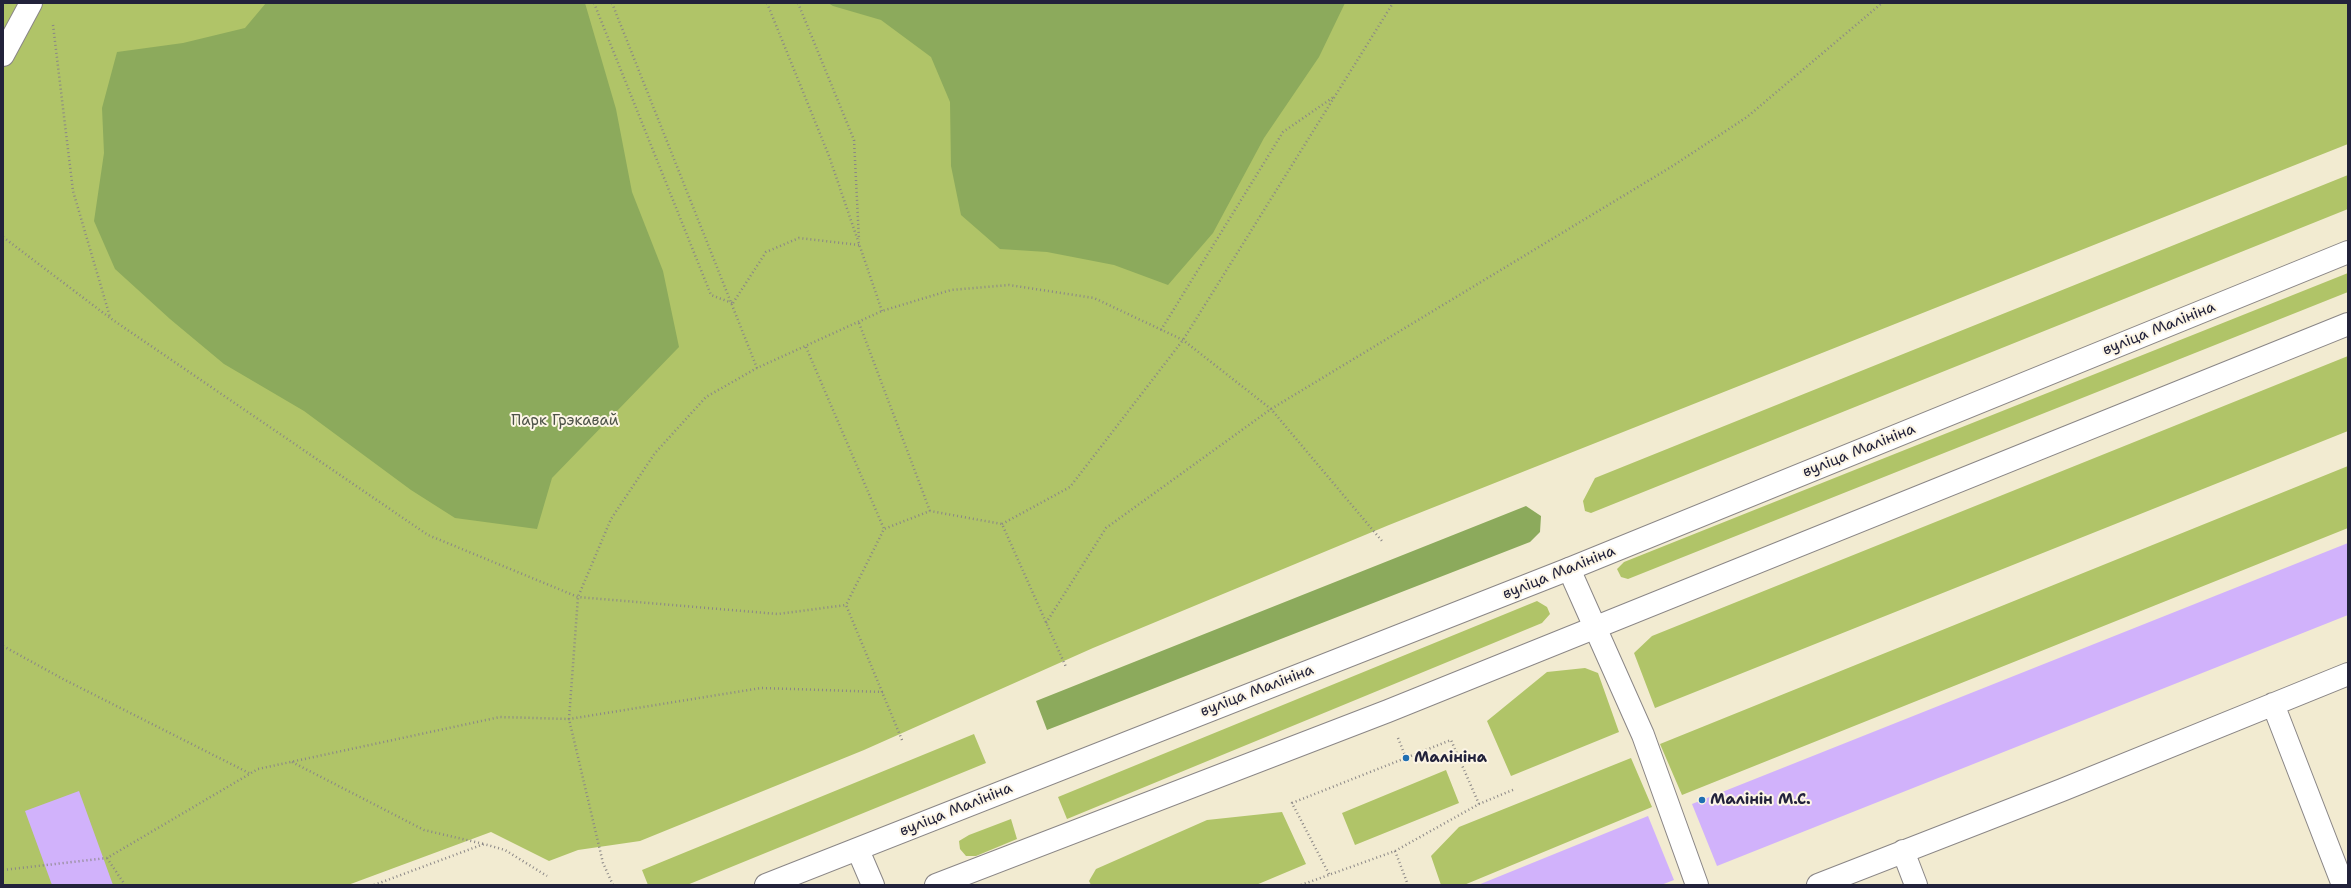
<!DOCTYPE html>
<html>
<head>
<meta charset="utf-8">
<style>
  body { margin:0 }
  #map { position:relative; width:2351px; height:888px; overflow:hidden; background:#f2ebd1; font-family:"Shantell Sans",sans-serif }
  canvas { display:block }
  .frame { position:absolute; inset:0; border:4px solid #22223b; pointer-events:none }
</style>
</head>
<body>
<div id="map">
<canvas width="2351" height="888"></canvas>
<div class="frame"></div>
</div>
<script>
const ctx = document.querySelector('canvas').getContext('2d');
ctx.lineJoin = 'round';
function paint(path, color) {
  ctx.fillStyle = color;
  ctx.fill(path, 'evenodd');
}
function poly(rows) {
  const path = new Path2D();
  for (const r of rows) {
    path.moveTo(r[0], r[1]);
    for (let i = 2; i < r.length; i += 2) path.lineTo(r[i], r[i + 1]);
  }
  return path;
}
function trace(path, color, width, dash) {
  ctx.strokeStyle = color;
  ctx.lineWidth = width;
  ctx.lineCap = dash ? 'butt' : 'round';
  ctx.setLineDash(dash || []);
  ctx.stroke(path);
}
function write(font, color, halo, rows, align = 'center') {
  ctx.font = font + ' "Shantell Sans",sans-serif';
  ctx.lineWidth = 4;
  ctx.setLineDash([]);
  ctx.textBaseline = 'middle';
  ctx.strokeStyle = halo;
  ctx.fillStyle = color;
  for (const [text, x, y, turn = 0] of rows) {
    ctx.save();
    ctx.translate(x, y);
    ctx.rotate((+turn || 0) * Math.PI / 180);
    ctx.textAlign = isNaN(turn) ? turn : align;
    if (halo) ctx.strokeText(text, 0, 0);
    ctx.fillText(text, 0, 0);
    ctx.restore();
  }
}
paint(poly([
  [3,3,2348,3,2348,144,1389,525,1093,648,864,750,640,841,578,850,549,861,491,832,348,885,3,885],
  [2348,175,2348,209,1591,513,1585,511,1583,501,1595,478],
  [2348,273,2348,292,1628,579,1621,577,1617,569,1624,562],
  [2348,356,2348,431,1655,708,1634,653,1652,636],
  [2348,466,2348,528,1682,795,1660,744],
  [1537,601,1547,607,1550,614,1542,623,1067,819,1058,797],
  [1585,668,1598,673,1619,732,1511,776,1487,721,1547,672],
  [974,734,986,763,687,885,648,885,642,870],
  [1631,758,1652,807,1464,885,1441,885,1431,856,1459,827],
  [1446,770,1459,803,1355,845,1342,813],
  [1282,812,1306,864,1256,885,1091,885,1089,881,1096,869,1207,820],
  [1011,819,1017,839,976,856,966,856,960,849,959,841,969,835]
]), '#b0c468');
paint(poly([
  [266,3,585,3,616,109,632,192,663,271,679,347,552,478,537,529,455,518,411,490,304,411,224,364,170,319,115,269,94,221,104,153,102,108,117,52,183,43,245,28],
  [828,3,1345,3,1319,57,1264,138,1213,233,1168,285,1114,265,1047,252,1000,249,961,215,951,166,950,102,931,57,881,20,833,6],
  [1526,506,1541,516,1540,532,1530,542,1047,730,1036,701]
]), '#8caa5c');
paint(poly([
  [2348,543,2348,615,1717,866,1692,804],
  [79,791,113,885,52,885,25,811],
  [1648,816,1674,880,1661,885,1478,885]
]), '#d1b2fb');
const minor = poly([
  [3,55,31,3],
  [1569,569,1643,735,1697,885],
  [2273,704,2343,885],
  [1903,851,1916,885],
  [1818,885,2062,790,2348,674]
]);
const major = poly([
  [858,850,873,885],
  [766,885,1569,569,2348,252],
  [936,885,1388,711,2348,324]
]);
trace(minor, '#8a8686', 24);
trace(major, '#8a8686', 24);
trace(poly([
  [594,3,711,295,732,303],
  [612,3,757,368],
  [767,3,829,156,882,311],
  [798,3,854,140,859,240],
  [53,25,73,191,110,317],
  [3,237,110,318,428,535,578,597,778,614,846,605],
  [733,303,766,252,799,238,859,245],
  [859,323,930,511],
  [1161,330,1283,132,1335,96],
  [806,347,884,529],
  [1002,524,1070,487,1183,340,1393,3],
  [1046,623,1106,528,1271,409,1671,167,1747,117,1882,3],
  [3,646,63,679,249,773],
  [1398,738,1406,758],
  [902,740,846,605,884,529,930,511,1002,524,1066,667],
  [292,762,424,830,484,844],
  [1395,851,1408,885],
  [107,858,125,885],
  [3,870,107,858,258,769,500,717,569,719,761,688,884,692],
  [1329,874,1292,803,1451,740,1479,804],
  [374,885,484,844,505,850,547,876],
  [613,885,603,863,569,719,578,597,611,519,655,453,706,397,757,368,882,311,951,290,1009,285,1094,298,1183,340,1271,409,1382,541],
  [1301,885,1395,851,1479,804,1515,789]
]), '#8a8686', 2.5, [1, 3]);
trace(minor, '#fff', 22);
trace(major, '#fff', 22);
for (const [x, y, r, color] of [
  [1406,758,4,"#1f6fb2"],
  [1702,800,4,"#1f6fb2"]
]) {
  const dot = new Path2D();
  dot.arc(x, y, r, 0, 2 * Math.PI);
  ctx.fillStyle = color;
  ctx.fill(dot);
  trace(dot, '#fcf5e5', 1.5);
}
write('15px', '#22223b', '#fcf5e5', [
  ["вуліца Малініна",2159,329,-22],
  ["вуліца Малініна",1859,451,-22],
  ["вуліца Малініна",1559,573,-22],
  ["вуліца Малініна",1257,691,-21],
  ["вуліца Малініна",956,810,-22]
]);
write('15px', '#4d5348', '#fcf5e5', [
  ["Парк Грэкавай",565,421]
]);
write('bold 15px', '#22223b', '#fcf5e5', [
  ["Малініна",1414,758],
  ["Малінін М.С.",1710,800]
], 'left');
</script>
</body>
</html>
